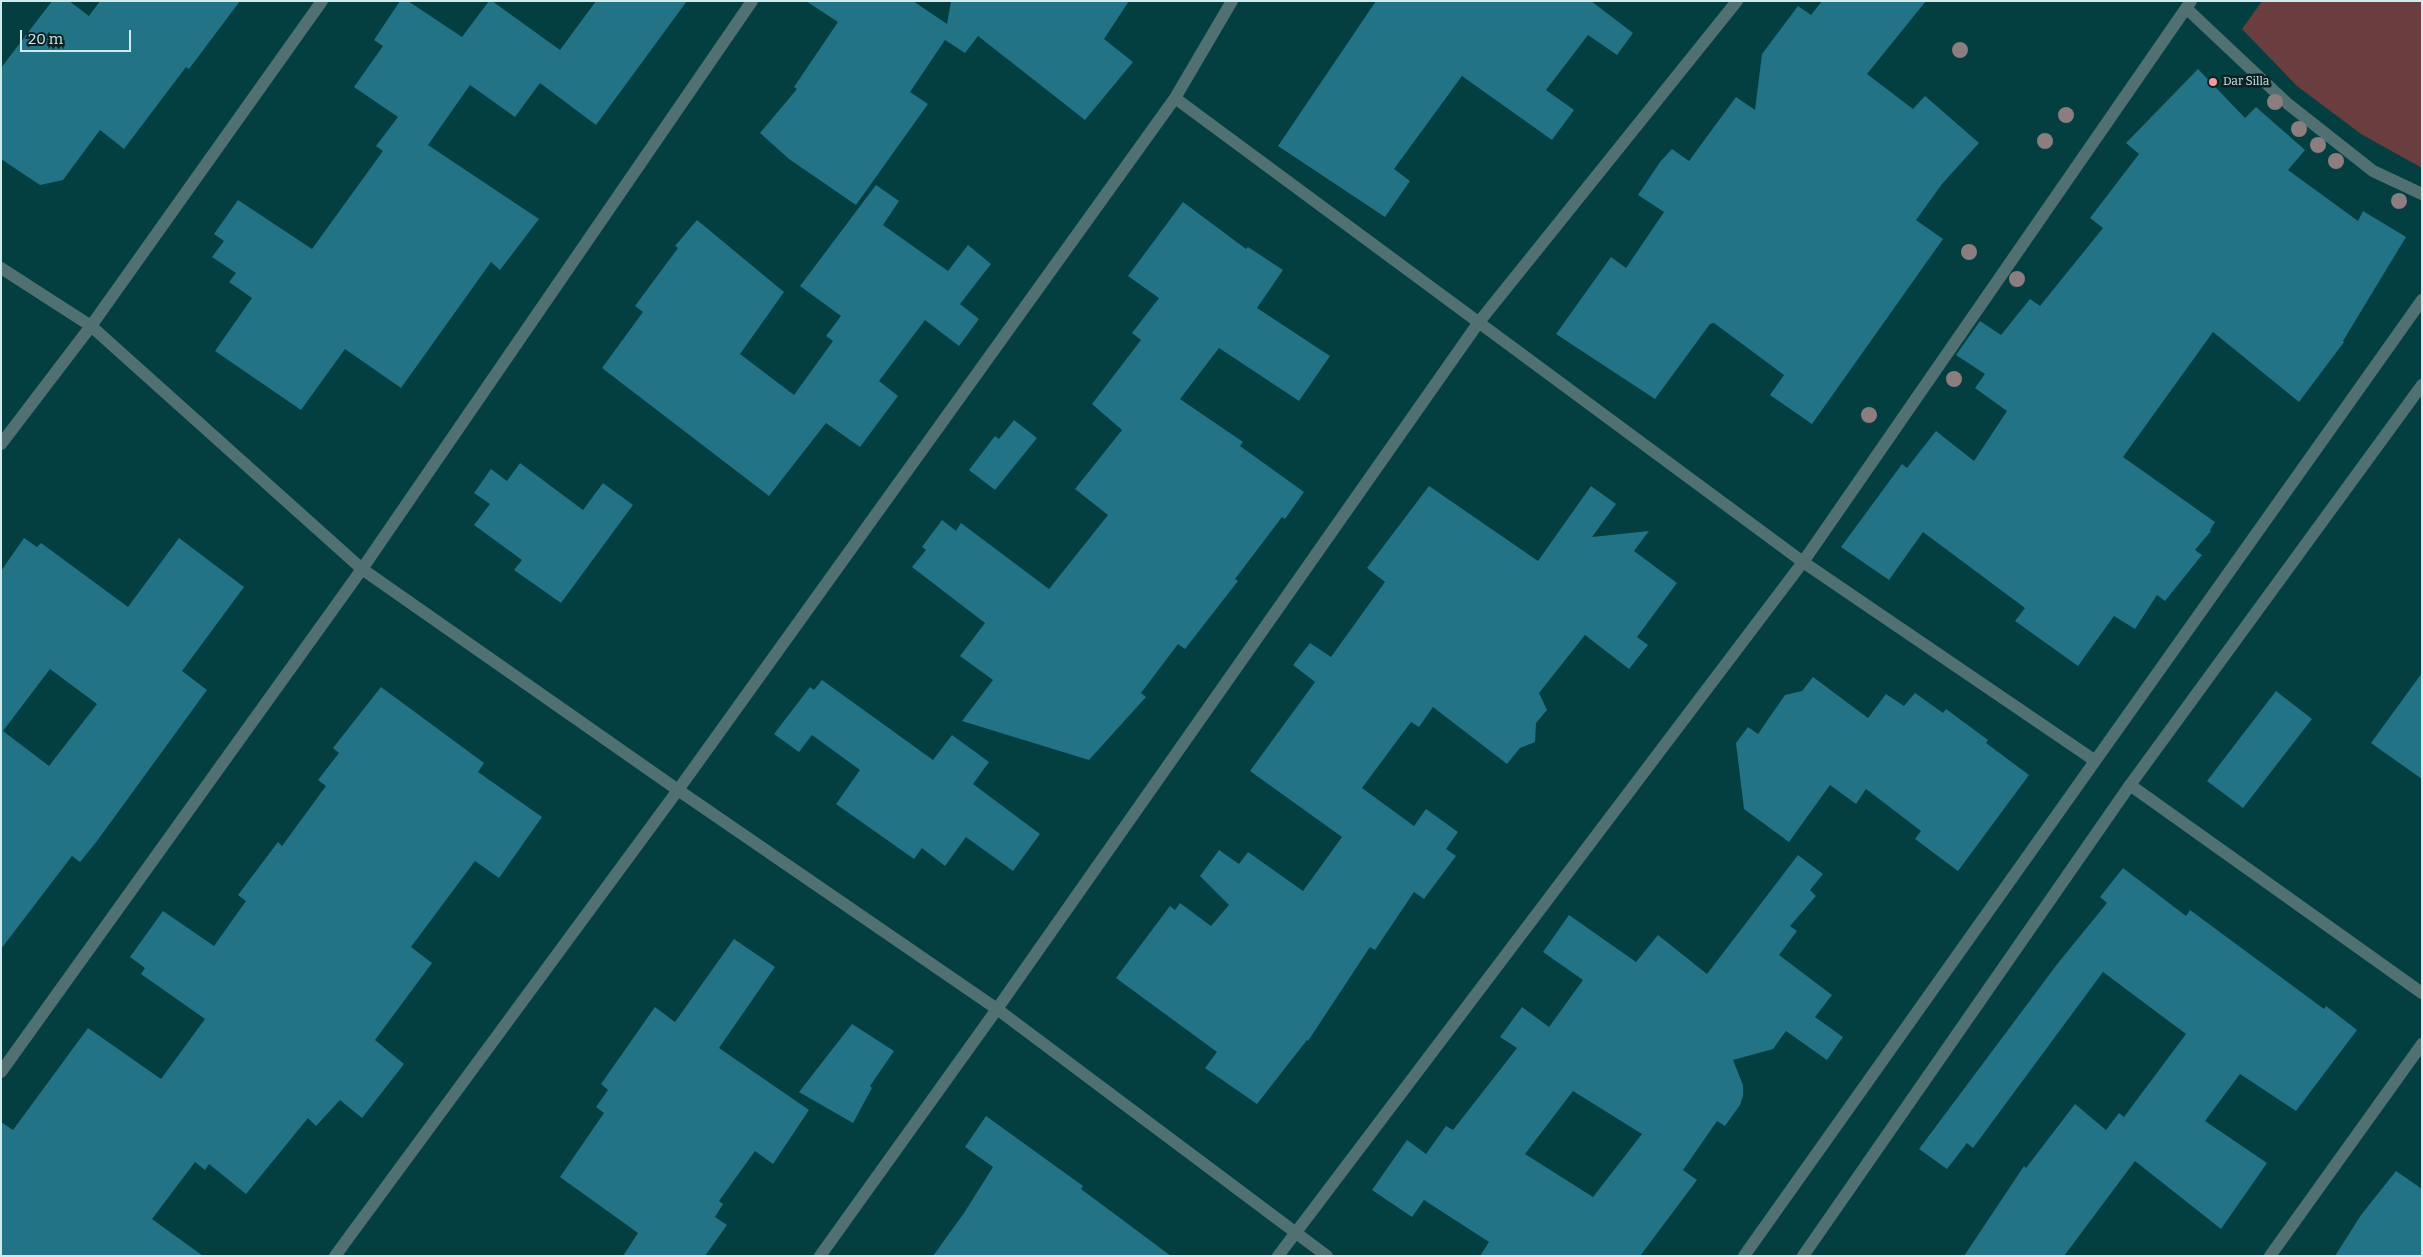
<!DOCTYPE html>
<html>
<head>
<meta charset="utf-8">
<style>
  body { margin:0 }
  #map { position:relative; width:2423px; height:1257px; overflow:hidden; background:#033e40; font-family:Bitter,serif }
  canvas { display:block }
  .frame { position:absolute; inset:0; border:2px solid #d1eaeb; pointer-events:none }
  .scale { position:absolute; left:20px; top:30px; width:111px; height:22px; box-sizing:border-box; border:2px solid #d1eaeb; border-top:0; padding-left:6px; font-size:15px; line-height:18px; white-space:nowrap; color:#d1eaeb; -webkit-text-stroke:4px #0c2122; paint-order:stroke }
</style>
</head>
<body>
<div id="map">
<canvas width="2423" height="1257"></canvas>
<div class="frame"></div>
<div class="scale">20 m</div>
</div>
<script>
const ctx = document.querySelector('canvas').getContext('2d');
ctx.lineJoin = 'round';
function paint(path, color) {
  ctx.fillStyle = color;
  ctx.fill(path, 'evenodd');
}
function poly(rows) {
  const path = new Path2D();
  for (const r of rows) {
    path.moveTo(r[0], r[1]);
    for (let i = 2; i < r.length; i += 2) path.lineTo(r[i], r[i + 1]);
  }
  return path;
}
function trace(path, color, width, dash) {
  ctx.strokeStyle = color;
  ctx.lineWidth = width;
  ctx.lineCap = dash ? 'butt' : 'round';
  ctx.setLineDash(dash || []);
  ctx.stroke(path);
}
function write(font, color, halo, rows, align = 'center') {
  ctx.font = font + ' Bitter,serif';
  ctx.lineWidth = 5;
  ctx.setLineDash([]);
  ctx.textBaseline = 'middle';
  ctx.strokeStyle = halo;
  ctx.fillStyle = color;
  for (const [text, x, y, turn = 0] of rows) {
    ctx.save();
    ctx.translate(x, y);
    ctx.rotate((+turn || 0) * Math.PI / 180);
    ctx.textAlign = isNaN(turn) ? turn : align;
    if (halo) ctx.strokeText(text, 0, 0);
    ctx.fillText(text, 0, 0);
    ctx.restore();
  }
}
paint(poly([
  [2262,1,2422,1,2422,168,2361,134,2297,86,2242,29]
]), '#6a3e3f');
paint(poly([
  [52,1,69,1,89,16,100,1,240,1,189,69,186,67,124,149,100,130,63,180,40,185,1,159,1,68],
  [400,1,408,1,462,37,489,1,492,1,560,50,596,1,687,1,596,125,540,83,515,117,470,85,428,145,539,219,500,270,491,262,401,388,345,349,301,410,215,351,252,298,229,282,236,273,212,257,224,241,214,234,238,200,312,249,383,151,376,146,398,117,354,87,383,46,374,40],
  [806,1,913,1,947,24,951,1,1129,1,1104,39,1133,62,1085,120,978,36,965,53,945,40,910,92,928,104,856,205,789,159,760,133,797,89,794,87,838,22],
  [1376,1,1591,1,1633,33,1617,55,1588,35,1546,90,1574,110,1552,140,1462,76,1394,169,1410,181,1385,217,1278,146],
  [1822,1,1926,1,1867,74,1913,109,1925,96,1979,143,1942,184,1916,220,1943,239,1812,424,1770,395,1784,375,1714,323,1710,324,1655,399,1556,334,1611,257,1626,268,1664,212,1638,195,1660,162,1672,149,1689,161,1736,97,1755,110,1762,54,1798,6,1811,15],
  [2198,69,2245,118,2256,107,2305,150,2288,170,2358,221,2363,211,2406,237,2343,341,2344,342,2299,402,2213,332,2123,457,2215,522,2210,530,2211,531,2195,550,2202,555,2165,601,2157,595,2135,629,2114,616,2078,666,2015,621,2025,608,1923,532,1889,580,1841,547,1902,464,1907,468,1936,431,1974,461,2007,411,1975,388,1985,374,1956,355,1980,321,2001,335,2030,299,2040,306,2103,228,2090,218,2139,154,2126,143],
  [876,185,899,201,883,225,948,271,968,245,991,264,960,304,979,319,959,346,925,320,879,381,898,396,860,447,826,423,769,496,602,368,643,312,635,306,678,248,675,246,697,220,784,292,740,354,794,395,833,341,826,336,841,316,800,286],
  [1183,202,1246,249,1248,247,1283,270,1257,308,1330,356,1299,401,1219,348,1180,399,1243,442,1240,446,1304,492,1285,519,1282,517,1235,579,1238,581,1185,649,1178,644,1141,693,1146,697,1089,760,962,721,993,680,960,656,985,623,912,567,926,550,922,547,942,520,956,531,961,523,1049,589,1108,515,1075,489,1122,430,1092,404,1141,340,1132,333,1159,298,1128,276],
  [1014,420,1037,438,995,490,969,470,995,436,999,439],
  [520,463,583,510,603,483,633,505,561,603,514,570,522,560,474,525,490,504,474,493,491,469,507,481],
  [1429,486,1538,561,1591,486,1616,504,1592,537,1649,531,1634,551,1677,583,1637,637,1648,645,1629,669,1585,635,1539,693,1547,710,1536,723,1535,742,1520,748,1507,764,1433,707,1419,727,1411,722,1362,788,1414,826,1426,809,1458,832,1446,849,1456,856,1424,899,1414,892,1375,950,1370,947,1308,1041,1307,1040,1257,1104,1205,1068,1217,1052,1116,978,1170,906,1175,910,1180,903,1211,926,1229,905,1200,876,1219,850,1239,864,1248,852,1303,891,1342,837,1250,771,1315,682,1293,665,1310,643,1331,657,1385,582,1367,568],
  [24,538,37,547,41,543,128,607,179,538,244,587,182,671,207,690,97,841,80,862,72,856,1,949,1,571],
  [50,669,97,704,49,766,3,731],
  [2422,673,2422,779,2371,743],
  [1813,677,1868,718,1886,694,1904,706,1915,693,1943,713,1946,709,1988,740,1986,743,2029,775,1958,871,1915,839,1921,831,1866,789,1856,804,1830,785,1789,842,1744,809,1736,743,1748,727,1758,734,1785,695,1802,691],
  [822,680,933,760,952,735,989,762,973,784,1040,834,1013,871,966,837,945,866,922,848,914,859,836,804,860,770,812,735,799,752,774,734,810,687,814,690],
  [381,687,484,763,478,772,542,817,499,878,475,861,411,947,432,963,375,1040,404,1064,362,1118,340,1100,316,1126,308,1118,246,1194,209,1164,205,1170,195,1162,152,1219,203,1256,1,1256,1,1122,13,1130,88,1028,161,1079,205,1019,141,974,145,968,130,957,163,911,214,946,246,901,238,895,278,842,282,846,326,786,318,780,339,753,333,748],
  [2276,691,2312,719,2243,808,2207,781],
  [1798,855,1823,874,1810,890,1816,896,1790,926,1797,931,1779,955,1832,995,1815,1017,1843,1037,1827,1060,1786,1031,1773,1049,1733,1060,1743,1085,1743,1096,1740,1105,1725,1126,1717,1121,1683,1170,1697,1180,1640,1256,1480,1256,1489,1242,1424,1200,1412,1217,1372,1190,1407,1140,1426,1154,1446,1126,1453,1130,1517,1048,1500,1037,1522,1007,1549,1027,1583,980,1543,952,1569,915,1636,962,1658,935,1707,974],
  [1573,1091,1642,1134,1593,1197,1525,1154],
  [2123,868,2186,916,2190,910,2324,1009,2326,1006,2357,1030,2296,1111,2240,1074,2205,1121,2267,1163,2221,1229,2135,1161,2064,1256,1964,1256,2024,1166,2026,1168,2075,1104,2106,1130,2119,1113,2124,1117,2186,1034,2103,972,1973,1148,1967,1143,1947,1169,1919,1149,2058,963,2107,903,2100,897],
  [734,939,775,967,719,1048,809,1110,773,1164,755,1151,719,1201,723,1204,715,1217,727,1225,705,1256,623,1256,638,1233,560,1177,604,1113,596,1107,608,1090,601,1084,655,1007,675,1022],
  [852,1024,894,1051,870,1086,872,1088,853,1123,799,1092],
  [986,1116,1083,1186,1081,1189,1171,1256,933,1256,964,1213,993,1167,965,1147],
  [2396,1171,2422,1189,2422,1256,2335,1256,2361,1215]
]), '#237387');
trace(poly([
  [2186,8,2288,104,2373,171,2422,194],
  [1175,98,1803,562,2094,760],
  [1,268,91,326,362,569,678,790,997,1009,1327,1256],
  [1,444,91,326,322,1],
  [2130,785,2422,993],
  [1,1072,362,569,752,1],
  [335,1256,678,790,1175,98,1232,1],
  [820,1256,997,1009,1479,322,1737,1],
  [1278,1256,1803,562,2191,1],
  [2270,1256,2422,1044]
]), '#507071', 12);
trace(poly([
  [1744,1256,2422,300],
  [1803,1256,2130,785,2422,385]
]), '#507071', 12);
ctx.fillStyle = '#8c7d7f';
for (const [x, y] of [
  [1960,50],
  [2275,102],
  [2066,115],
  [2299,129],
  [2045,141],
  [2318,145],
  [2336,161],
  [2399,201],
  [1969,252],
  [2017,279],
  [1954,379],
  [1869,415]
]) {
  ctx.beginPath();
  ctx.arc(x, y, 8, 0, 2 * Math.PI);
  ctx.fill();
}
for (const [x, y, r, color] of [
  [2213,82,5,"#f59b9d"]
]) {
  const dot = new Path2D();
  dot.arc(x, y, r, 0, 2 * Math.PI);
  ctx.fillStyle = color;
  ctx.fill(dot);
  trace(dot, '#0c2122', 2);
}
write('12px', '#d1eaeb', '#0c2122', [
  ["Dar Silla",2223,82]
], 'left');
</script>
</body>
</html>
